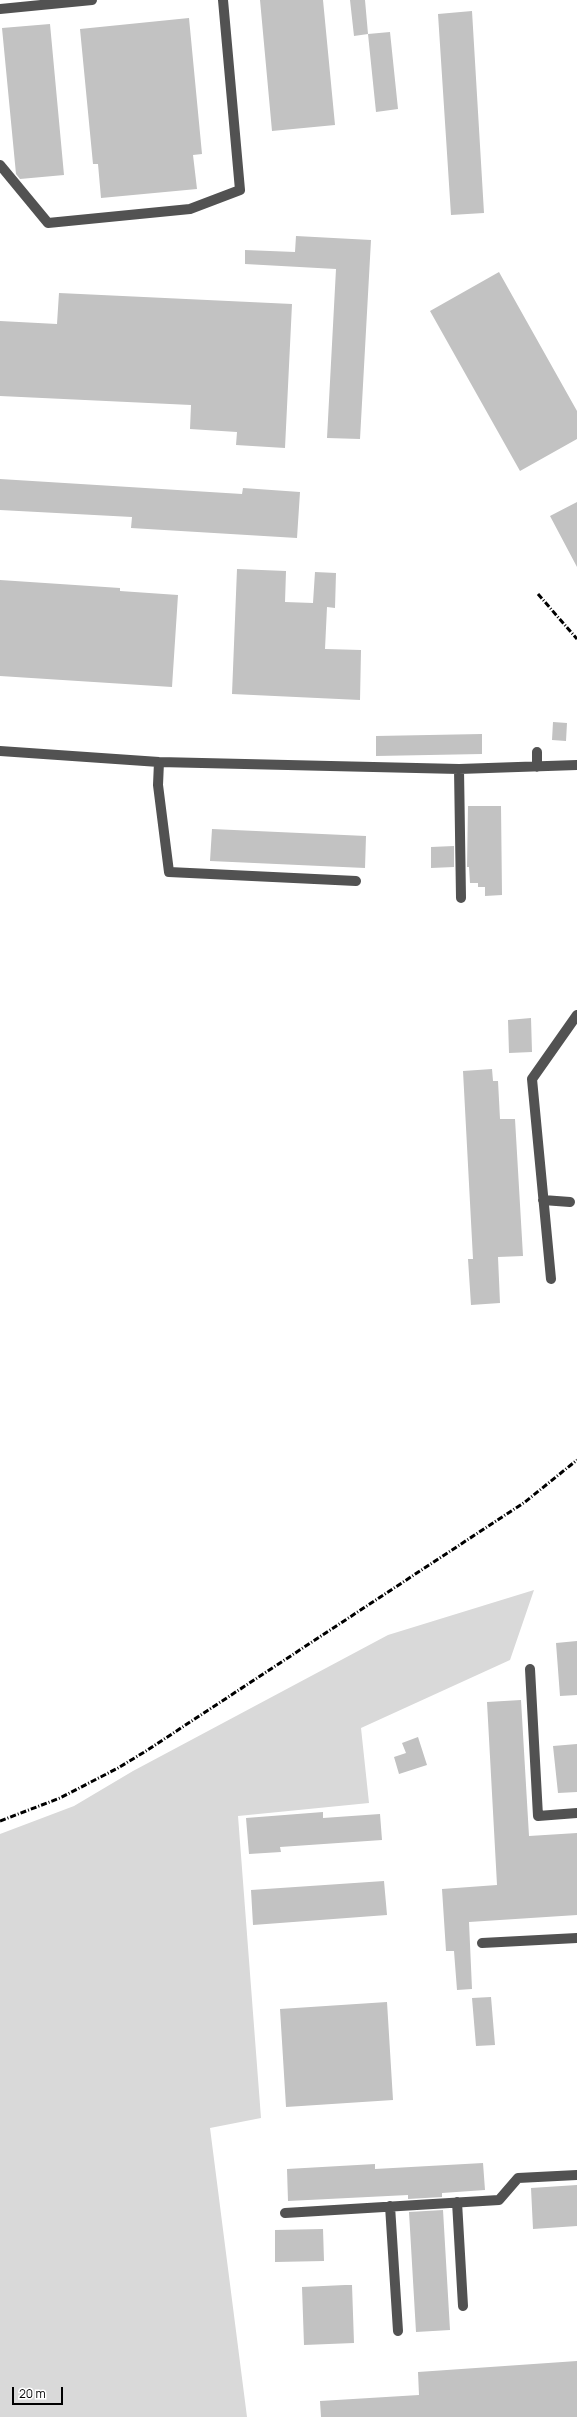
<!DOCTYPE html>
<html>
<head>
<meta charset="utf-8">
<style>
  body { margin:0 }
  #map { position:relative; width:577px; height:2417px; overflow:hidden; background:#fff; font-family:Manrope,sans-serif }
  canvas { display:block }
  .scale { position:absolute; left:12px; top:2387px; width:51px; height:18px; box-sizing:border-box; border:2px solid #000; border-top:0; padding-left:5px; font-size:12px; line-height:14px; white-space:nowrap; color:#000; -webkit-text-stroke:3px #fff; paint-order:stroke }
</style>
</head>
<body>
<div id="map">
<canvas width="577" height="2417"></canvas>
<div class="scale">20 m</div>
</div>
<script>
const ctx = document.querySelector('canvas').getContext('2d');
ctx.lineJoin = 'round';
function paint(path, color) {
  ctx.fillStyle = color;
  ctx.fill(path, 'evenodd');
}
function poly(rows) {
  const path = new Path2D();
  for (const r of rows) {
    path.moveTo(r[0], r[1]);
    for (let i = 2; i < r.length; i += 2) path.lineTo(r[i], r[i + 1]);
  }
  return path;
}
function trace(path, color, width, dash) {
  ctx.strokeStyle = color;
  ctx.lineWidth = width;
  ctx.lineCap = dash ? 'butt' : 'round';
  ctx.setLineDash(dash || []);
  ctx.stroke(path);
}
paint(poly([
  [534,1590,510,1660,361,1728,369,1803,238,1816,261,2118,210,2128,247,2417,0,2417,0,1834,74,1806,133,1771,388,1635]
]), '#d9d9d9');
paint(poly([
  [260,0,323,0,335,125,272,131],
  [350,0,365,0,368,34,354,36],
  [472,11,484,213,451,215,438,14],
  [189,18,202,154,193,155,197,189,101,198,98,164,93,164,80,29],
  [50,24,64,175,20,179,16,174,2,28],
  [390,32,398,109,376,112,368,34],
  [296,236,371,240,360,439,327,438,336,269,245,264,245,250,295,252],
  [499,272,577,411,577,439,520,471,430,311],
  [59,293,292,304,285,448,236,445,237,432,190,429,191,405,0,396,0,321,57,324],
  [0,479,242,494,243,488,300,492,297,538,131,528,132,517,0,510],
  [577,502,577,567,550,516],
  [237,569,286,571,285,602,313,603,315,572,336,573,335,608,327,607,325,649,361,650,360,700,232,694],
  [0,580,120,588,120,591,178,595,172,687,0,676],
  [553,722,567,723,566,741,552,740],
  [482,734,482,754,376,756,376,736],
  [468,806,501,806,502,895,485,896,485,887,478,887,478,883,470,883,469,867,467,867],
  [212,829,366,836,365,868,210,861],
  [454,846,454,867,431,868,431,847],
  [531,1018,532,1052,509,1053,508,1020],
  [492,1069,493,1081,498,1081,500,1119,515,1119,523,1256,498,1257,500,1303,471,1305,468,1259,473,1259,463,1071],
  [577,1641,577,1695,560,1696,556,1643],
  [521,1700,529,1836,577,1833,577,1915,469,1922,472,1989,457,1990,454,1951,446,1951,442,1889,497,1885,487,1702],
  [418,1737,427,1765,399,1774,394,1757,406,1753,402,1743],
  [577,1744,577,1792,558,1793,553,1746],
  [323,1812,323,1818,380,1814,382,1840,280,1847,281,1852,249,1854,246,1818],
  [384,1881,387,1915,253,1925,251,1890],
  [491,1997,495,2045,476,2046,472,1998],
  [387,2002,393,2100,286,2107,280,2009],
  [483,2163,485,2190,442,2193,442,2197,408,2199,408,2195,288,2201,287,2169,375,2164,375,2169],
  [577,2185,577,2226,533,2229,531,2188],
  [443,2210,450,2330,416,2332,409,2212],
  [323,2229,324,2261,275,2262,275,2230],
  [345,2285,352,2285,354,2343,304,2345,302,2287],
  [577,2361,577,2417,321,2417,320,2401,419,2395,418,2372]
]), '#c2c2c2');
trace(poly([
  [0,9,92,0],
  [0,165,48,223,190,209,240,190,223,0],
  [0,751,159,762,459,769,577,765],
  [537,752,537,767],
  [159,762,158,785,169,872,356,881],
  [459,769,461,898],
  [543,1200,570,1202],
  [551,1279,532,1079,577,1015],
  [530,1669,538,1816,577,1813],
  [482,1943,577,1938],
  [457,2202,463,2306],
  [390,2206,398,2331],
  [285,2213,499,2200,518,2178,577,2175]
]), '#525252', 10);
trace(poly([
  [538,594,577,639],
  [0,1821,60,1798,118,1768,146,1751,525,1502,577,1460]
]), '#000', 3, [6, 2, 1, 2]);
</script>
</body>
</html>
